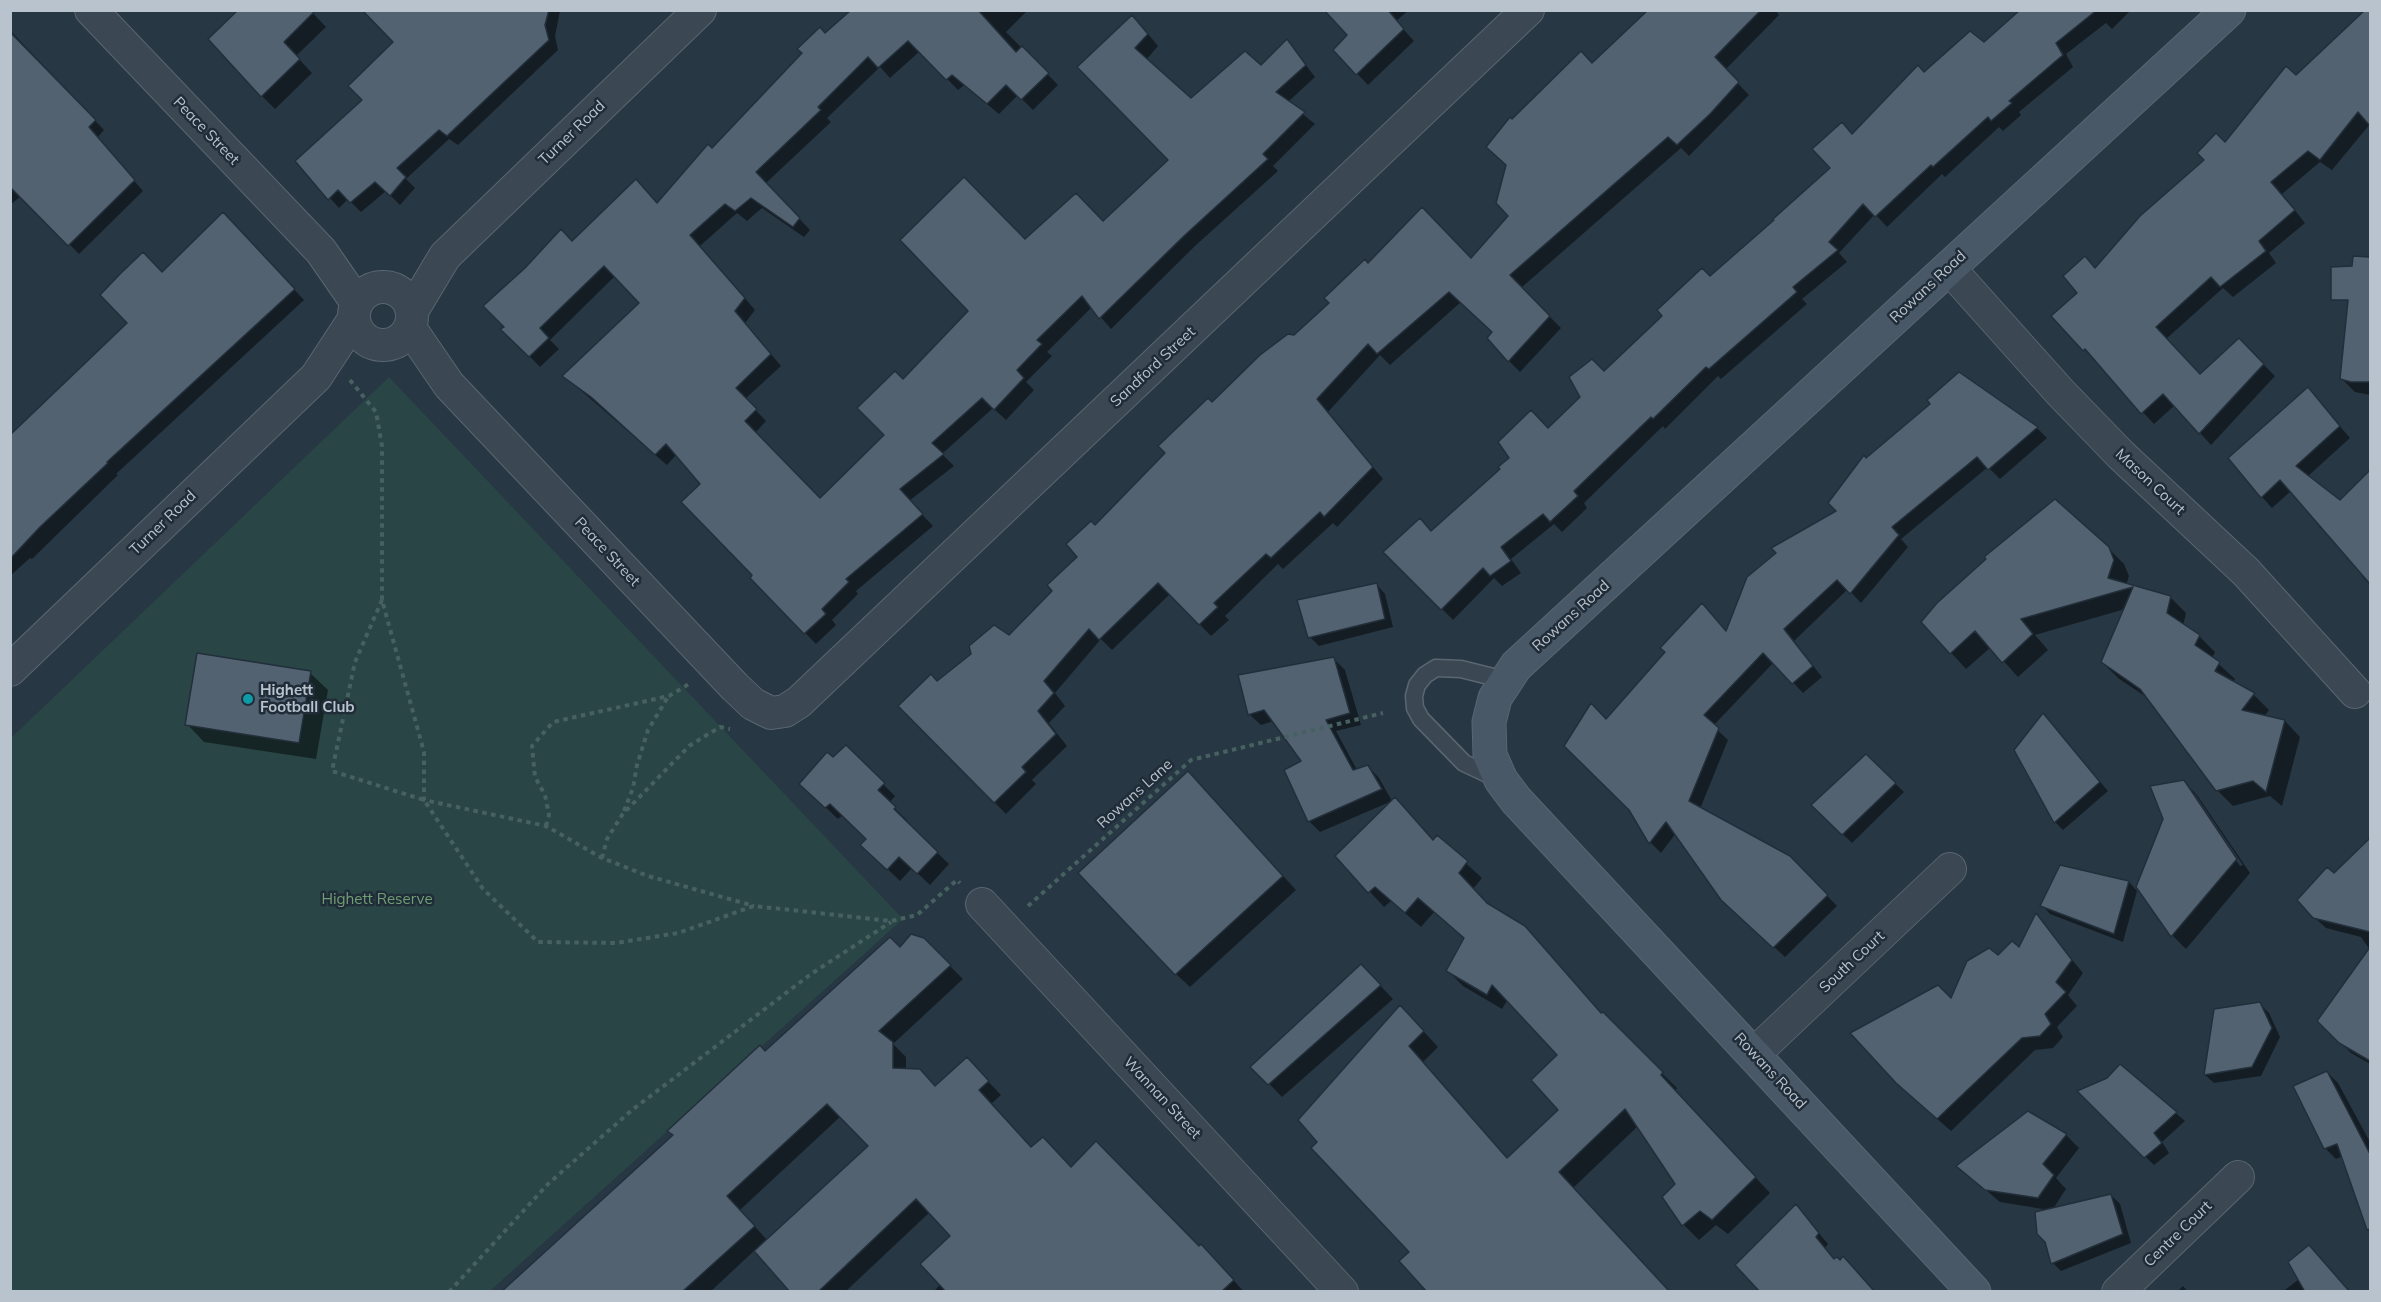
<!DOCTYPE html>
<html>
<head>
<meta charset="utf-8">
<style>
  body { margin:0 }
  #map { position:relative; width:2381px; height:1302px; overflow:hidden; background:#273744; font-family:Mulish,sans-serif }
  canvas { display:block }
  .frame { position:absolute; inset:0; border:12px solid #b9c3cd; pointer-events:none }
</style>
</head>
<body>
<div id="map">
<canvas width="2381" height="1302"></canvas>
<div class="frame"></div>
</div>
<script>
const ctx = document.querySelector('canvas').getContext('2d');
ctx.lineJoin = 'round';
function paint(path, color) {
  ctx.fillStyle = color;
  ctx.fill(path, 'evenodd');
}
function poly(rows) {
  const path = new Path2D();
  for (const r of rows) {
    if (r.length === 3) {
      path.moveTo(r[0] + r[2], r[1]);
      path.arc(r[0], r[1], r[2], 0, 2 * Math.PI);
      continue;
    }
    path.moveTo(r[0], r[1]);
    for (let i = 2; i < r.length; i += 2) path.lineTo(r[i], r[i + 1]);
  }
  return path;
}
function trace(path, color, width, dash) {
  ctx.strokeStyle = color;
  ctx.lineWidth = width;
  ctx.lineCap = dash ? 'butt' : 'round';
  ctx.setLineDash(dash || []);
  ctx.stroke(path);
}
function write(font, color, halo, rows, align = 'center') {
  ctx.font = font + ' Mulish,sans-serif';
  ctx.lineWidth = 5;
  ctx.setLineDash([]);
  ctx.textBaseline = 'middle';
  ctx.strokeStyle = halo;
  ctx.fillStyle = color;
  for (const [text, x, y, turn = 0] of rows) {
    ctx.save();
    ctx.translate(x, y);
    ctx.rotate((+turn || 0) * Math.PI / 180);
    ctx.textAlign = isNaN(turn) ? turn : align;
    if (halo) ctx.strokeText(text, 0, 0);
    ctx.fillText(text, 0, 0);
    ctx.restore();
  }
}
paint(poly([
  [389,377,903,919,490,1291,11,1292,11,738]
]), '#294545');
paint(poly([
  [240,10,310,10,326,27,296,56,312,73,275,109,262,96],
  [364,10,560,11,555,36,558,50,458,145,449,139,406,179,415,188,400,205,386,191,361,212,348,199,339,208,330,198,364,100,395,42],
  [853,10,1028,10,1006,32,1058,85,1033,110,1018,95,999,114,964,85,958,90,920,51,890,78,880,67,827,118,831,122,766,183,810,230,804,237,762,208,747,221,737,213,700,246,755,310,745,323,781,366,745,399,766,421,755,433,820,500,886,435,903,381,970,311,1025,241,1103,223,1170,160,1080,67,1143,28,1158,46,1146,60,1191,100,1261,68,1287,41,1315,77,1288,102,1315,124,1273,166,1278,171,1195,246,1111,329,1092,307,1047,352,1052,356,1026,382,1034,390,1006,420,993,408,942,454,954,466,909,501,933,526,856,591,858,594,832,620,836,625,816,644,752,578,754,575,702,484,677,454,667,465,564,376,641,303,615,276,550,340,559,349,540,367,503,329,573,242,658,204,825,35],
  [1326,10,1409,10,1396,21,1414,41,1368,85,1335,50,1349,35],
  [1651,10,1775,10,1779,15,1725,70,1749,95,1689,156,1681,148,1521,288,1561,328,1520,372,1509,361,1494,333,1461,302,1390,365,1380,355,1328,412,1383,479,1337,527,1333,523,1283,569,1278,564,1225,616,1229,620,1211,636,1170,594,1112,650,1101,639,1055,693,1065,706,1049,723,1067,746,1032,780,1036,784,1006,814,900,706,1009,637,1054,591,1080,557,1095,527,1212,404,1294,337,1368,265,1471,260,1510,215,1508,165,1512,121,1593,65],
  [2022,10,2131,10,2112,29,2106,23,2066,54,2073,67,2019,112,2021,115,2003,131,1999,127,1945,177,1942,174,1887,227,1875,214,1839,253,1847,262,1802,299,1807,304,1721,379,1718,376,1665,429,1663,426,1584,503,1587,508,1562,532,1554,524,1511,559,1521,573,1502,586,1494,578,1453,620,1386,552,1432,532,1548,430,1605,373,1832,168,1853,135,1924,73,1984,44],
  [2363,10,2370,10,2370,124,2332,170,2320,162,2282,194,2305,223,2269,253,2276,263,2233,297,2223,288,2166,339,2200,375,2239,340,2275,376,2211,445,2175,405,2154,424,2053,316,2079,293,2095,270,2365,13],
  [10,30,104,130,97,138,143,191,79,254,21,196,10,205],
  [234,225,304,300,116,474,118,475,32,559,30,558,10,576,10,437,129,323,162,273],
  [2350,299,2370,304,2370,395,2355,392,2341,378],
  [1959,374,2037,428,2047,438,2000,479,1988,467,1901,539,1908,547,1861,603,1848,589,1794,641,1822,677,1803,693,1774,662,1713,726,1728,740,1700,809,1789,857,1837,906,1785,957,1733,910,1676,833,1661,853,1651,843,1631,810,1606,721,1727,633,1839,511,1866,460,1932,404],
  [2308,389,2350,438,2307,477,2340,502,2370,472,2370,585,2362,576,2364,574,2291,491,2272,508,2262,497],
  [2108,548,2124,564,2129,576,2126,585,2170,597,2186,613,2183,626,2199,636,2215,652,2212,658,2235,679,2233,683,2254,695,2269,710,2264,717,2285,721,2300,737,2282,806,2270,796,2233,806,2217,790,2149,699,2118,678,2102,662,2125,609,2035,635,2048,650,2018,677,1991,647,1966,669,1923,622],
  [1377,585,1385,594,1393,627,1319,646,1310,637],
  [1333,658,1345,670,1361,725,1336,731,1357,770,1368,766,1379,778,1392,801,1320,832,1309,821,1303,761,1274,721,1261,725,1249,714],
  [310,673,328,690,316,759,204,742,187,724],
  [2051,724,2108,791,2063,830,2055,822],
  [846,747,895,796,889,803,907,820,905,822,949,864,930,885,912,868,900,881,874,856,868,839,843,815,838,819,813,795,833,759],
  [1866,756,1904,792,1852,843,1813,805],
  [2184,782,2197,795,2250,873,2186,949,2173,936,2138,887],
  [2191,794,2195,794,2243,865,2240,866],
  [1201,786,1296,890,1190,987,1176,974],
  [1395,799,1434,841,1437,837,1482,878,1473,889,1489,906,1677,1088,1675,1091,1770,1193,1728,1234,1716,1225,1699,1240,1684,1225,1664,1197,1677,1184,1638,1126,1573,1188,1411,1252,1313,1148,1415,1022,1438,1047,1423,1062,1508,1160,1560,1111,1560,1055,1508,999,1502,1009,1463,986,1448,971,1465,939,1434,912,1421,927,1391,901,1384,907,1337,856],
  [2370,840,2370,999,2369,1000,2370,1064,2351,1053,2319,1021,2370,950,2361,937,2326,928,2314,917,2334,875],
  [2129,882,2137,891,2123,942,2050,914,2042,905],
  [2036,916,2083,973,2068,995,2077,1006,2057,1027,2063,1037,2053,1048,2035,1050,1951,1131,1910,1095,1952,1001,1998,957,2019,949],
  [923,939,963,979,893,1044,906,1057,906,1070,936,1087,980,1073,1001,1095,991,1104,1032,1149,1071,1169,1199,1248,1215,1259,1244,1292,933,1292,941,1284,952,1236,930,1212,845,1292,792,1292,755,1250,710,1292,505,1292,765,1052,900,949],
  [841,1116,870,1146,767,1240,740,1210],
  [1374,979,1393,999,1282,1097,1253,1067],
  [2260,1004,2269,1013,2280,1037,2261,1076,2214,1083,2205,1075,2216,1010],
  [2120,1066,2185,1121,2162,1142,2169,1153,2154,1165,2079,1092,2108,1079],
  [2327,1072,2338,1083,2370,1142,2369,1212,2343,1156,2336,1159,2325,1148],
  [2066,1135,2079,1148,2056,1178,2066,1189,2053,1209,2111,1195,2120,1204,2131,1243,2061,1271,2053,1263,2049,1210,2000,1202,1958,1166],
  [1796,1206,1828,1244,1825,1248,1835,1260,1762,1292],
  [2299,1279,2349,1292,2286,1292,2285,1290],
  [2183,1286,2188,1292,2177,1292]
]), '#0007');
const building = poly([
  [238,10,316,10,284,42,300,59,261,97,208,39,238,10],
  [362,10,549,10,545,25,549,40,447,136,439,130,397,168,406,177,390,196,375,182,350,203,338,190,328,200,295,161,362,100,348,86,393,42,362,10],
  [851,10,978,10,1016,52,1022,46,1049,73,1021,100,1006,85,987,104,952,75,946,80,908,41,878,68,868,57,818,107,821,110,756,172,800,218,793,227,751,198,735,211,725,204,690,235,745,298,735,311,771,354,736,388,757,409,745,421,820,498,884,435,857,408,895,371,903,379,968,311,900,240,964,177,1025,239,1076,193,1103,221,1168,160,1077,67,1132,15,1148,34,1135,48,1191,98,1245,51,1261,65,1287,39,1306,65,1276,92,1305,112,1263,154,1268,159,1184,236,1099,319,1082,296,1037,340,1042,344,1017,370,1024,378,994,410,982,398,932,443,944,454,900,489,923,514,846,579,849,582,822,609,826,614,804,634,750,578,752,575,681,502,700,484,666,444,655,455,591,397,562,376,639,303,604,266,540,328,549,338,529,357,500,329,504,327,483,306,525,268,561,229,572,241,636,179,657,203,708,144,712,148,802,53,797,49,820,27,825,33,851,10],
  [1324,10,1388,10,1404,29,1356,75,1333,50,1347,35,1324,10],
  [1648,10,1761,10,1715,57,1739,82,1710,114,1677,145,1668,137,1510,275,1550,316,1508,362,1487,338,1492,332,1449,292,1377,354,1368,344,1317,399,1373,467,1324,517,1320,512,1271,558,1266,554,1214,603,1218,607,1199,625,1158,583,1099,640,1089,629,1044,681,1054,693,1038,711,1056,734,1022,767,1026,772,994,803,898,706,931,674,937,681,971,654,969,646,994,625,1009,635,1052,591,1047,585,1077,557,1066,544,1091,521,1095,525,1165,453,1158,446,1208,398,1212,402,1260,355,1288,334,1294,335,1329,303,1324,298,1365,259,1368,263,1422,207,1471,258,1508,216,1496,203,1506,165,1486,147,1510,117,1512,119,1581,51,1592,63,1648,10],
  [2020,10,2097,10,2056,43,2063,55,2009,101,2012,103,1991,121,1988,117,1933,167,1931,165,1875,217,1863,204,1829,242,1838,250,1793,287,1797,292,1709,369,1706,367,1653,419,1651,417,1574,491,1578,496,1550,522,1543,514,1501,547,1511,561,1490,576,1483,568,1441,610,1383,552,1420,518,1431,531,1500,469,1498,467,1509,458,1498,442,1531,410,1548,428,1580,397,1569,377,1592,359,1604,371,1662,316,1657,310,1702,268,1710,276,1774,220,1773,219,1830,168,1812,149,1842,122,1852,134,1918,65,1924,72,1970,31,1984,42,2020,10],
  [2365,10,2370,10,2370,126,2358,112,2320,160,2308,151,2271,182,2295,210,2259,241,2266,251,2220,287,2211,277,2156,327,2200,374,2239,338,2264,364,2199,434,2163,394,2141,414,2085,349,2083,351,2051,316,2077,293,2063,276,2085,256,2095,268,2140,216,2204,160,2197,153,2216,133,2225,142,2286,66,2296,75,2365,10],
  [10,32,96,120,89,127,135,180,68,246,10,187,10,32],
  [223,212,295,289,107,462,108,463,40,527,10,559,10,435,127,323,100,295,120,274,143,252,162,272,223,212],
  [2353,256,2370,257,2370,382,2351,382,2340,379,2348,300,2331,300,2331,267,2352,266,2353,256],
  [1959,372,2038,427,1988,470,1977,457,1892,527,1899,535,1850,594,1837,580,1784,629,1813,666,1792,684,1763,653,1704,715,1719,728,1689,801,1790,856,1828,895,1773,948,1721,900,1666,822,1649,844,1629,810,1564,746,1591,703,1606,719,1665,652,1660,648,1702,603,1726,631,1747,577,1776,553,1771,548,1836,511,1828,503,1864,455,1866,458,1930,404,1927,400,1959,372],
  [2308,387,2340,426,2296,466,2340,500,2370,470,2370,584,2280,480,2261,498,2228,458,2308,387],
  [2055,499,2109,547,2114,560,2108,578,2171,596,2167,613,2200,635,2195,645,2220,662,2215,671,2255,693,2242,710,2285,720,2266,792,2253,781,2216,791,2140,689,2101,662,2133,587,2021,619,2033,634,2002,663,1975,631,1950,654,1921,622,1937,603,1986,559,1984,557,2055,499],
  [1377,583,1385,619,1308,638,1297,600,1377,583],
  [197,653,311,671,299,743,185,725,197,653],
  [1334,657,1350,713,1326,720,1353,770,1368,765,1382,789,1308,822,1284,770,1301,761,1264,710,1248,715,1238,675,1334,657],
  [2043,713,2100,782,2054,823,2014,750,2043,713],
  [846,745,885,783,878,790,896,807,894,809,938,852,917,874,899,857,887,870,860,845,866,839,830,804,825,808,799,784,827,752,833,757,846,745],
  [1866,754,1896,783,1842,835,1811,805,1866,754],
  [1188,771,1283,876,1175,975,1078,873,1188,771],
  [2184,780,2237,859,2171,937,2136,887,2163,819,2150,786,2184,780],
  [1395,797,1433,840,1437,835,1468,861,1459,873,1487,903,1525,926,1601,1013,1603,1012,1663,1072,1661,1075,1756,1177,1712,1220,1700,1211,1682,1226,1662,1197,1675,1184,1625,1109,1559,1172,1670,1292,1427,1292,1399,1261,1409,1252,1311,1148,1317,1142,1298,1120,1400,1005,1424,1031,1409,1046,1507,1158,1558,1110,1531,1080,1557,1055,1492,985,1487,995,1446,971,1464,938,1418,898,1405,913,1375,887,1368,893,1335,856,1395,797],
  [2370,838,2370,932,2313,918,2297,900,2327,867,2334,873,2370,838],
  [2060,865,2129,881,2114,934,2040,906,2060,865],
  [2036,913,2072,960,2056,982,2066,992,2045,1014,2051,1024,2040,1036,2022,1038,1937,1119,1896,1083,1850,1033,1938,985,1951,998,1967,961,1989,948,1998,955,2012,941,2019,947,2036,913],
  [911,934,924,938,951,965,879,1031,893,1042,893,1068,920,1069,935,1086,967,1057,989,1081,979,1090,1031,1147,1043,1137,1071,1167,1096,1141,1199,1246,1201,1244,1234,1280,1221,1292,946,1292,920,1264,950,1236,916,1199,818,1292,790,1292,754,1251,868,1146,827,1104,727,1196,755,1226,682,1292,501,1292,673,1135,667,1131,760,1045,765,1051,890,937,900,947,911,934],
  [2370,947,2370,1061,2339,1043,2317,1021,2370,947],
  [1361,964,1381,985,1268,1085,1250,1067,1361,964],
  [2260,1002,2272,1028,2252,1067,2204,1075,2214,1009,2260,1002],
  [2120,1064,2177,1112,2154,1133,2162,1143,2144,1158,2077,1091,2107,1078,2120,1064],
  [2327,1071,2370,1154,2370,1229,2367,1230,2337,1144,2324,1149,2293,1086,2327,1071],
  [2028,1111,2067,1134,2043,1164,2054,1175,2038,1198,1985,1190,1956,1166,2028,1111],
  [2111,1194,2123,1234,2051,1264,2045,1242,2037,1234,2035,1212,2111,1194],
  [1796,1204,1819,1233,1816,1237,1834,1259,1837,1257,1840,1260,1843,1256,1875,1292,1760,1292,1735,1265,1796,1204],
  [2309,1245,2350,1292,2305,1292,2288,1262,2309,1245]
]);
paint(building, '#526271');
trace(building, '#222f3b', 1.5);
const lane = poly([
  [1498,779,1464,763,1421,719,1415,708,1414,696,1417,685,1425,675,1436,668,1461,669,1505,680]
]);
const street = poly([
  [91,10,321,251,357,303],
  [1949,268,2060,392,2121,455,2246,572,2355,692],
  [383,316,29],
  [412,311,445,256,700,10],
  [410,328,449,385,735,687,753,704,771,713,785,711,799,702,1528,10],
  [10,670,316,377,354,319],
  [982,904,1342,1292],
  [1754,1054,1950,869],
  [2118,1292,2238,1177]
]);
const secondary = poly([
  [1974,1292,1516,800,1501,780,1490,755,1489,722,1495,698,1516,666,2229,10]
]);
trace(lane, '#5a6671', 19);
trace(street, '#5a6671', 34);
trace(secondary, '#5a6671', 35);
trace(poly([
  [350,380,376,412,382,446,382,600,424,752,424,800,546,826,602,858,648,876,754,906],
  [382,600,355,662,332,771,424,800,483,889,538,942,616,943,678,933,754,906,891,921,917,915,957,880,960,883],
  [624,811,633,788,637,765,648,730,668,697],
  [546,826,549,815,545,795,535,777,532,746,553,722,669,696,689,684],
  [602,858,607,839,622,815,689,746,720,727,730,729],
  [1028,906,1191,760,1383,713],
  [449,1292,548,1184,632,1110,811,974,891,922]
]), '#476161', 4, [4.5, 4.5]);
trace(lane, '#3b4854', 16);
trace(street, '#3b4854', 32);
trace(secondary, '#495867', 33);
for (const [x, y, r, color] of [
  [248,699,6,"#0f9aa8"]
]) {
  const dot = new Path2D();
  dot.arc(x, y, r, 0, 2 * Math.PI);
  ctx.fillStyle = color;
  ctx.fill(dot);
  trace(dot, '#202d39', 2);
}
write('15px', '#b9c3cd', '#202d39', [
  ["Peace Street",206,131,46],
  ["Turner Road",572,133,-44],
  ["Rowans Road",1928,287,-43],
  ["Sandford Street",1153,367,-43],
  ["Mason Court",2150,482,43],
  ["Turner Road",163,523,-44],
  ["Peace Street",607,552,47],
  ["Rowans Road",1571,616,-42],
  ["Rowans Lane",1135,794,-42],
  ["South Court",1852,962,-43],
  ["Rowans Road",1770,1071,47],
  ["Wannan Street",1162,1098,47],
  ["Centre Court",2178,1234,-44]
]);
write('bold 15px', '#b9c3cd', '#202d39', [
  ["Highett",260,690],
  ["Football Club",260,707]
], 'left');
write('15px', '#709f75', '#202d39', [
  ["Highett Reserve",377,899]
]);
</script>
</body>
</html>
